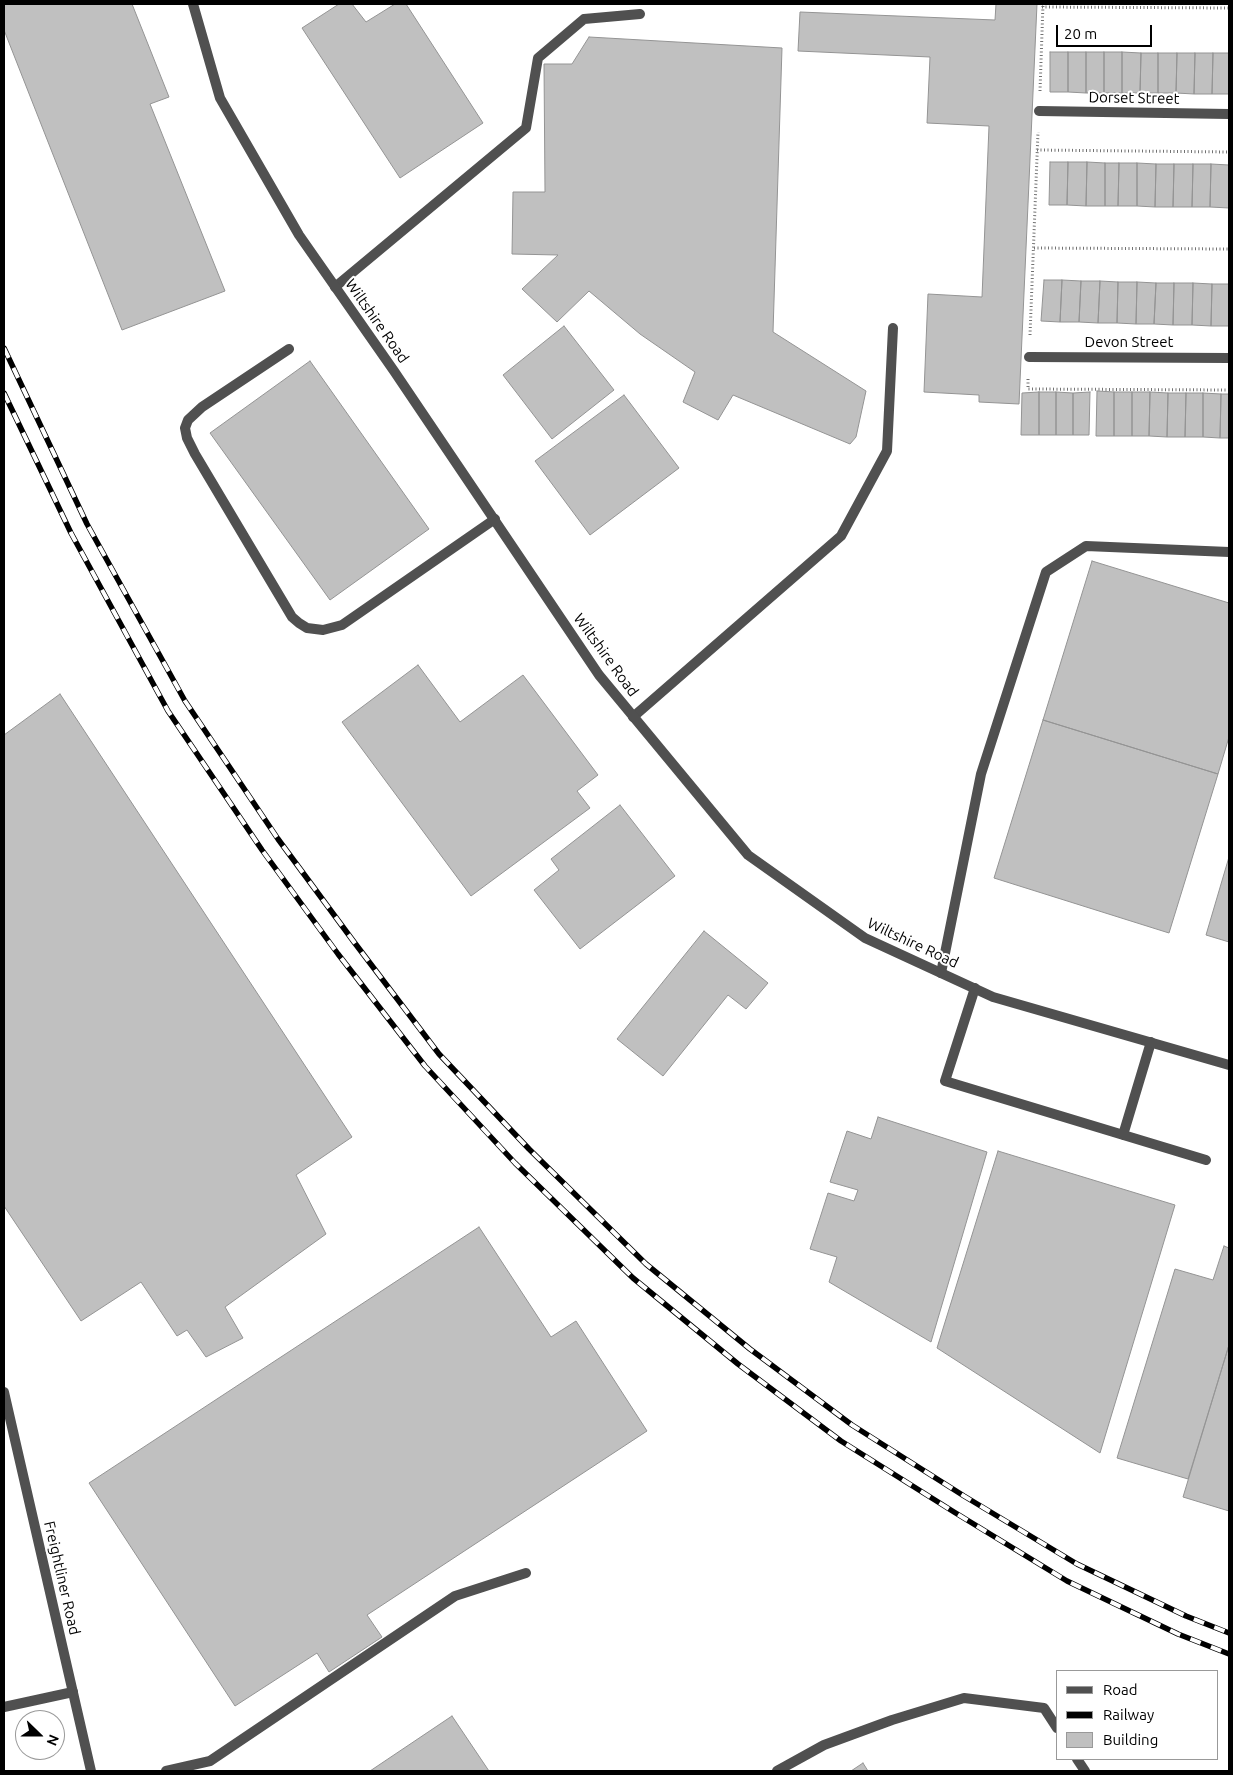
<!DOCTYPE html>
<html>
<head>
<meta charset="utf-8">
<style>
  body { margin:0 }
  #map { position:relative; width:1233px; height:1775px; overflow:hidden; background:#fff; font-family:Ubuntu,sans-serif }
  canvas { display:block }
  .frame { position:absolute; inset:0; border:5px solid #000; pointer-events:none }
  .legend { position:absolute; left:1056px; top:1670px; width:162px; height:90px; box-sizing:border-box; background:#fff; border:1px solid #999; margin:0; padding:6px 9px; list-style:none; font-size:15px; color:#000 }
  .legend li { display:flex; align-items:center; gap:10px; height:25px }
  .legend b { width:25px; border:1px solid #999 }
  .north { position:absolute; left:15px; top:1710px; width:50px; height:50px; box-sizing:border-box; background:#fff; border:1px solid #999; border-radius:50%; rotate:112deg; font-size:14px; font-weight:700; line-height:20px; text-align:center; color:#000 }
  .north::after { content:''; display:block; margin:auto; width:18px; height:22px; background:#000; clip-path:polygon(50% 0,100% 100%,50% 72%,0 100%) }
  .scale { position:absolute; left:1056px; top:25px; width:96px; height:22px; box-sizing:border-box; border:2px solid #000; border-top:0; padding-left:6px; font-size:15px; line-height:18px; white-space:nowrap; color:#000; -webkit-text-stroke:4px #fff; paint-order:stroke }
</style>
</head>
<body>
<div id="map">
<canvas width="1233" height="1775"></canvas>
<div class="frame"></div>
<ul class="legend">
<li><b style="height:6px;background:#505050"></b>Road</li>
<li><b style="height:6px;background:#000"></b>Railway</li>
<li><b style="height:14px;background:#c0c0c0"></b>Building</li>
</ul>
<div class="north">N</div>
<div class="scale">20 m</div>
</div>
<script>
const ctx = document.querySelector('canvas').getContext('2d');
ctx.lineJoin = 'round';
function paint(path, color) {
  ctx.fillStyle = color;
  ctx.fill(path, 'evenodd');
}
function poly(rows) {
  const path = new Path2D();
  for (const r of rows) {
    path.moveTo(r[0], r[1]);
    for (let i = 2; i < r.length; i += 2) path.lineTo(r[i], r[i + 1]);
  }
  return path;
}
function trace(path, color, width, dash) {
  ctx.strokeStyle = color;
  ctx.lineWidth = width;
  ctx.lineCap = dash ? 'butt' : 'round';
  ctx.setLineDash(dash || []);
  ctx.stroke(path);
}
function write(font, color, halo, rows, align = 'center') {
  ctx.font = font + ' Ubuntu,sans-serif';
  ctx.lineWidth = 4;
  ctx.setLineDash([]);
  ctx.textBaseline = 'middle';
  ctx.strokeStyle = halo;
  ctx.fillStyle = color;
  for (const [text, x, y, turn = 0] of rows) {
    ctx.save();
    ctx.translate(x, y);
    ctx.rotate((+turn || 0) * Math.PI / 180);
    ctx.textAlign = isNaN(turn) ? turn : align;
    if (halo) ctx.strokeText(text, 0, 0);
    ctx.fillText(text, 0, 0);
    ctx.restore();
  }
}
const building = poly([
  [4,4,132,4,169,97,150,104,225,291,122,330,4,30,4,4],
  [339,4,352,4,366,22,395,4,406,4,483,123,400,178,302,28,339,4],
  [996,4,1037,4,1019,404,979,402,979,395,924,392,928,294,982,297,989,126,927,123,930,57,798,51,800,12,995,20,996,4],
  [589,37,782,48,773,332,866,391,856,437,850,444,733,395,718,420,683,402,695,372,640,334,589,291,557,322,522,289,558,255,512,254,513,192,545,192,544,64,572,64,589,37],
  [1050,52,1068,52,1068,92,1050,92,1050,52],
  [1068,52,1086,52,1086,93,1068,92,1068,52],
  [1086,52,1104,52,1104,93,1086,93,1086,52],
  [1104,52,1122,52,1122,93,1104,93,1104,52],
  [1122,52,1141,53,1140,93,1122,93,1122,52],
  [1141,53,1158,53,1158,93,1140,93,1141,53],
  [1158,53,1177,53,1176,93,1158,93,1158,53],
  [1177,53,1195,53,1194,94,1176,93,1177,53],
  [1195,53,1213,53,1212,94,1194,94,1195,53],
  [1213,53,1229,53,1229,94,1212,94,1213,53],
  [1050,162,1068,162,1067,205,1049,205,1050,162],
  [1068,162,1087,162,1086,206,1067,205,1068,162],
  [1087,162,1105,163,1105,206,1086,206,1087,162],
  [1105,163,1119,163,1118,206,1105,206,1105,163],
  [1119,163,1137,163,1137,206,1118,206,1119,163],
  [1137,163,1156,164,1155,207,1137,206,1137,163],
  [1156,164,1174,164,1173,207,1155,207,1156,164],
  [1174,164,1193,164,1192,207,1173,207,1174,164],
  [1193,164,1211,164,1210,207,1192,207,1193,164],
  [1211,164,1229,165,1229,208,1210,207,1211,164],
  [1044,280,1062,280,1060,322,1041,321,1044,280],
  [1062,280,1081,281,1079,322,1060,322,1062,280],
  [1081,281,1100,281,1098,323,1079,322,1081,281],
  [1100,281,1118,282,1117,323,1098,323,1100,281],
  [1118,282,1137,282,1136,324,1117,323,1118,282],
  [1137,282,1156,283,1154,324,1136,324,1137,282],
  [1156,283,1174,283,1173,325,1154,324,1156,283],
  [1174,283,1193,283,1192,325,1173,325,1174,283],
  [1193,283,1212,284,1211,326,1192,325,1193,283],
  [1212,284,1229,284,1229,326,1211,326,1212,284],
  [564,326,614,390,552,439,503,375,564,326],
  [310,361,429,529,330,600,210,433,310,361],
  [1097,391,1114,392,1114,436,1096,436,1097,391],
  [1039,392,1056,392,1056,435,1039,435,1039,392],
  [1039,392,1039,435,1021,435,1022,393,1039,392],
  [1056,392,1073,393,1073,435,1056,435,1056,392],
  [1090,392,1089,435,1073,435,1073,393,1090,392],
  [1114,392,1132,392,1132,436,1114,436,1114,392],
  [1132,392,1150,392,1149,436,1132,436,1132,392],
  [1150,392,1168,393,1167,437,1149,436,1150,392],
  [1168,393,1186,393,1185,437,1167,437,1168,393],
  [1186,393,1203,393,1203,437,1185,437,1186,393],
  [1203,393,1221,394,1220,438,1203,437,1203,393],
  [1221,394,1229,394,1229,438,1220,438,1221,394],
  [624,395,679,468,590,535,535,461,624,395],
  [1092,561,1229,603,1229,737,1218,774,1043,720,1092,561],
  [418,665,460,722,523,675,598,775,577,791,590,808,471,896,342,722,418,665],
  [60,694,352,1137,296,1175,326,1234,225,1307,243,1338,206,1357,187,1330,177,1336,141,1282,81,1321,4,1206,4,735,60,694],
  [1043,720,1218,774,1169,933,994,878,1043,720],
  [620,805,675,876,580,949,534,890,559,870,551,859,620,805],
  [1229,857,1229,942,1206,935,1229,857],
  [704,931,768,983,746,1009,728,995,663,1076,617,1039,704,931],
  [878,1117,987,1152,931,1342,829,1282,837,1257,810,1249,828,1193,854,1201,858,1190,830,1182,847,1131,871,1139,878,1117],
  [998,1151,1175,1205,1100,1453,937,1348,998,1151],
  [479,1227,551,1337,576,1321,647,1431,367,1615,382,1637,329,1672,317,1653,235,1706,89,1483,479,1227],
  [1224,1246,1229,1248,1229,1345,1188,1479,1117,1458,1175,1269,1213,1280,1224,1246],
  [1229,1345,1229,1511,1183,1497,1229,1345],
  [452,1716,489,1771,370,1771,452,1716],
  [863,1763,868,1771,851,1771,863,1763]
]);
paint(building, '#c0c0c0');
trace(building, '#949494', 1);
trace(poly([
  [1042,7,1229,8],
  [1040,91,1043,4],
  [1037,150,1229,152],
  [1034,248,1229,249],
  [1030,335,1038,132],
  [1028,379,1028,389,1229,390]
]), '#727272', 3, [1, 2.5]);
trace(poly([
  [335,287,526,128,538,58,584,19,640,14],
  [289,349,202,407,188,420,185,428,187,438,195,454,292,617,299,623,307,628,323,630,342,625,495,519],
  [633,717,841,536,887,451,893,328],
  [941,973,981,774,1046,572,1086,546,1229,552],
  [975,988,945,1081,1206,1160],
  [1123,1135,1151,1042],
  [4,1707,73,1692],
  [1077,1759,1085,1771],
  [166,1771,210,1761,455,1596,526,1573],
  [777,1771,824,1745,892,1720,964,1698,1044,1708,1057,1728]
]), '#505050', 10);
trace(poly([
  [193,4,220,98,299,235,394,371,599,675,748,855,865,938,993,997,1229,1065],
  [1039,111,1229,114],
  [1029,357,1229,358],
  [4,1392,91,1771]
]), '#505050', 10);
const rail = poly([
  [4,348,87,524,185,701,278,839,354,942,439,1054,529,1149,646,1264,750,1349,852,1425,964,1496,1077,1564,1186,1616,1229,1633],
  [4,393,71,533,168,711,262,850,338,954,425,1066,515,1163,633,1278,738,1364,841,1441,954,1512,1067,1581,1178,1634,1229,1654]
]);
trace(rail, '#000', 5.5);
trace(rail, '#fff', 4, [11]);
write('15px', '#000', '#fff', [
  ["Dorset Street",1134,98,1],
  ["Wiltshire Road",377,321,55],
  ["Devon Street",1129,342],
  ["Wiltshire Road",606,655,54],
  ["Wiltshire Road",913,943,25],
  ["Freightliner Road",62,1578,77]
]);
</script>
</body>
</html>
